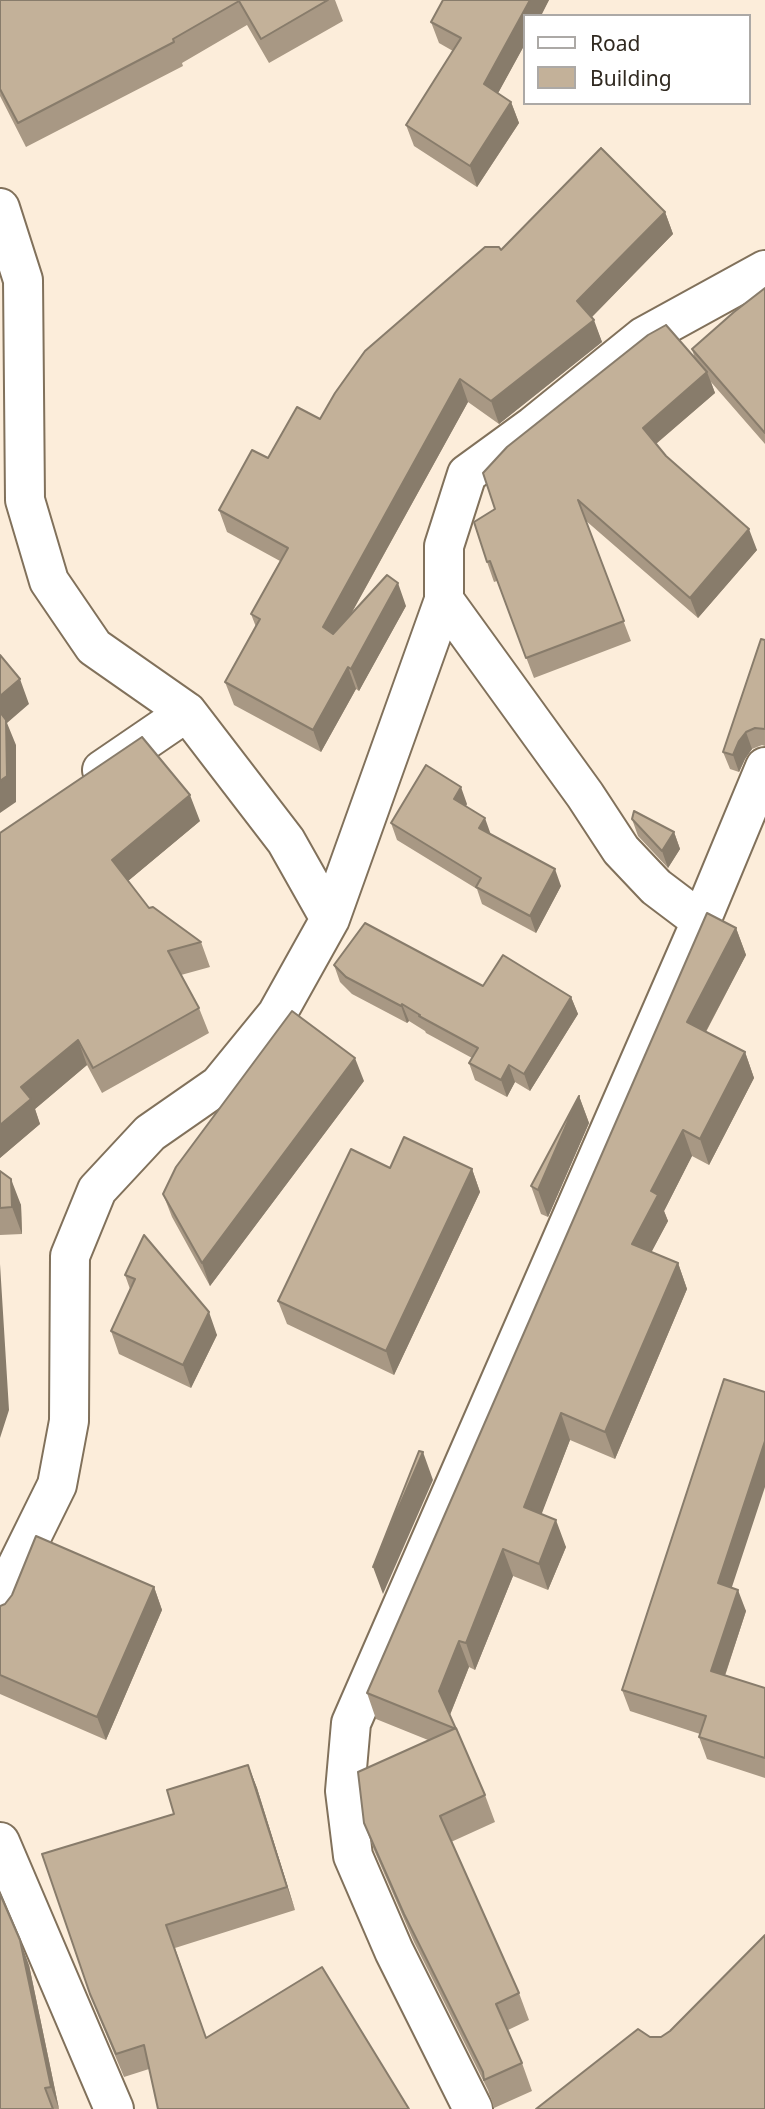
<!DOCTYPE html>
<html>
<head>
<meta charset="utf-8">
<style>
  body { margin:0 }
  #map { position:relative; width:765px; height:2109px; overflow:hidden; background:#fcedda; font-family:"Noto Sans",sans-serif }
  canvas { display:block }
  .legend { position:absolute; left:523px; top:14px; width:228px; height:91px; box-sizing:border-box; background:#fff; border:2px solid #aca9a6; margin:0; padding:9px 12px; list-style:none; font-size:21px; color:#302920 }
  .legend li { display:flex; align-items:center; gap:14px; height:35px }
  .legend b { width:35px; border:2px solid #aca9a6 }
</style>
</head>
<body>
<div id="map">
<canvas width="765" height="2109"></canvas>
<ul class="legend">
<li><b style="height:9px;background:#fff"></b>Road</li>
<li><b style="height:19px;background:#c3b199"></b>Building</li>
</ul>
</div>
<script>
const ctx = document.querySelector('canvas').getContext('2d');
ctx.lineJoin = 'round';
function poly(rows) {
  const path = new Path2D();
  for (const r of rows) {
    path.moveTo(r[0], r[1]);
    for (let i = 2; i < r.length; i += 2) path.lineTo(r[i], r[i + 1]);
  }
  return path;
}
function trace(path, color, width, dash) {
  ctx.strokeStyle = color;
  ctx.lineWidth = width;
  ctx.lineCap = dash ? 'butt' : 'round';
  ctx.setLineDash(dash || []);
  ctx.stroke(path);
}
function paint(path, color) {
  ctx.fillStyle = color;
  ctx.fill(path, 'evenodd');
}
const minor = poly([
  [0,208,23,280,25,500,49,581,94,647,187,712,286,841,330,919],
  [444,600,585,795,621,850,656,887,701,921],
  [102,770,187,712],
  [0,1610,17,1566,57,1485,69,1421,70,1256,97,1190,150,1133,219,1085,277,1014,330,919,444,600,444,546,467,474,533,426,643,337,765,270],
  [0,1842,114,2109],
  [473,2109,394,1951,353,1856,345,1791,351,1723,701,921,765,767]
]);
trace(minor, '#81715b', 42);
trace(minor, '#fff', 38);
paint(poly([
  [0,0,335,0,343,21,269,63,247,25,182,63,183,66,26,147,0,96],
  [443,0,549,0,498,93,511,102,519,123,477,187,414,146,406,125,453,51,439,43,431,22],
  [665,212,673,234,592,317,602,342,499,424,468,402,350,616,406,606,359,691,356,689,321,752,234,705,225,682,256,627,251,614,280,561,227,532,219,510,268,458,320,419],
  [765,288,765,444,711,382,715,393,656,444,666,456,757,550,698,618,585,520,631,641,534,678,497,581,494,582,487,562,495,509,695,359,692,349],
  [765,640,765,746,762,745,752,749,745,759,739,772,730,769,723,752],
  [467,804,466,806,491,834,561,886,536,933,482,904,477,889,397,840,391,823],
  [632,819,674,832,680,849,668,868,638,836],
  [200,821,128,881,149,908,201,942,210,967,181,975,199,1008,209,1033,102,1093,87,1065,35,1109,40,1124,0,1158,0,833],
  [736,928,746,955,706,1032,745,1052,754,1078,709,1165,692,1156,664,1211,668,1221,651,1252,678,1263,687,1289,615,1459,570,1440,541,1514,566,1547,548,1590,513,1576,475,1670,469,1667,450,1715,485,1795,495,1822,451,1842,519,1993,529,2020,508,2030,522,2063,532,2091,494,2108,488,2090,414,1942,374,1850,364,1823,428,1740,376,1719,367,1693],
  [334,965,571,997,578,1014,530,1091,515,1082,507,1097,475,1080,469,1063,472,1058,426,1033,425,1031,409,1021,407,1023,352,994,340,982],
  [364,1081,210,1286,172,1217,163,1194],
  [579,1096,589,1123,548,1217,541,1214,531,1186],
  [390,1168,472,1169,480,1192,394,1375,287,1324,278,1301],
  [0,1171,21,1205,22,1234,0,1235],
  [144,1235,217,1335,191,1388,119,1354,111,1331,130,1289,125,1275],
  [154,1587,162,1610,106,1740,0,1694,0,1606],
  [732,1588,746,1611,725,1676,765,1688,765,1778,707,1759,699,1737,700,1734,630,1711,622,1690],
  [248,1765,257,1788,295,1910,175,1948,206,2038,409,2109,149,2069,124,2077,99,2017,90,1994,174,1814],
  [29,1965,59,2109,0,2109]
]), '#a89884');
paint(poly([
  [530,0,549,0,541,16,525,16,525,44,491,106,484,84],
  [511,102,519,123,477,187,470,166],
  [665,212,673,234,585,324,577,301],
  [594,320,602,342,499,424,491,401],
  [707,372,715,393,651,448,643,428],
  [460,379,468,402,331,650,323,627],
  [749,529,757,550,698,618,690,598],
  [398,583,406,606,359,691,351,669],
  [348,667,356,689,321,752,313,730],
  [20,679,29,704,7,723,16,745,16,802,0,813,0,696],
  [746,732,752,749,745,759,739,772,733,755,739,741],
  [461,787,467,804,460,816,454,799],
  [190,795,200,821,122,886,112,860],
  [485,818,491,835,479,828],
  [674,832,680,849,668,868,662,851],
  [555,869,561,886,536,933,530,916],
  [736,928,746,955,697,1048,687,1022],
  [571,997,578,1014,530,1091,524,1074],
  [402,1004,409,1021,407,1023,401,1006],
  [78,1040,87,1065,35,1109,40,1124,0,1158,0,1125,21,1087],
  [745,1052,754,1078,709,1165,700,1139],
  [355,1058,364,1081,210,1286,202,1263],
  [509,1065,515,1082,507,1097,501,1080],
  [579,1096,589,1123,548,1217,538,1190],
  [683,1130,692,1156,664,1211,668,1221,642,1270,632,1244,651,1191],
  [472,1169,480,1192,394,1375,386,1351],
  [11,1179,21,1205,22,1234,12,1207],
  [678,1263,687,1289,615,1459,605,1432],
  [0,1264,9,1410,0,1438],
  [209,1312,217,1335,191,1388,183,1365],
  [561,1413,570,1440,534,1534,524,1507],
  [765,1441,765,1487,726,1605,718,1583],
  [423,1452,433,1480,383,1594,373,1567],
  [556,1520,566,1547,548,1590,539,1564],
  [503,1549,513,1576,475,1670,466,1643],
  [154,1587,162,1610,106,1740,97,1717],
  [738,1590,746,1611,719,1693,711,1671],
  [459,1641,469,1667,449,1717,439,1691],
  [248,1765,257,1788,295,1910,287,1887],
  [20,1940,29,1965,59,2109,51,2087]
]), '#887c6b');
const building = poly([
  [0,0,328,0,261,39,239,1,173,39,174,42,18,123,0,89,0,0],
  [443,0,530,0,484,84,511,102,470,166,406,125,461,38,431,22,443,0],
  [601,148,665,212,577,301,594,320,491,401,460,379,323,627,333,634,387,575,398,583,351,669,348,667,313,730,225,682,260,619,251,614,288,548,219,510,252,450,268,458,297,407,320,419,335,393,365,351,485,247,499,247,501,250,601,148],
  [765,288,765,433,692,349,734,312,765,288],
  [666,325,707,372,643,428,666,456,749,529,690,598,578,500,624,621,526,658,490,561,487,562,474,522,495,509,483,473,507,447,648,335,666,325],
  [761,639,765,640,765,729,755,728,746,732,739,741,733,755,723,752,761,639],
  [0,655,20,679,0,696,0,655],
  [0,712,6,720,7,776,0,781,0,712],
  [142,737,190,795,112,860,149,908,153,907,201,942,168,951,199,1008,93,1068,78,1040,21,1087,31,1099,0,1125,0,833,142,737],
  [426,765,461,787,454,799,485,818,479,828,555,869,530,916,476,887,481,878,391,823,426,765],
  [634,811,674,832,662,851,632,819,634,811],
  [707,913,736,928,687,1022,745,1052,700,1139,683,1130,651,1191,658,1195,632,1244,678,1263,605,1432,561,1413,524,1507,556,1520,539,1564,503,1549,466,1643,459,1641,439,1691,456,1729,367,1693,707,913],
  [365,923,483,986,503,955,571,997,524,1074,509,1065,501,1080,469,1063,478,1048,419,1016,420,1015,402,1004,401,1006,346,977,334,965,365,923],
  [292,1011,355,1058,202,1263,163,1194,176,1167,292,1011],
  [579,1096,538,1190,531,1186,579,1096],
  [404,1137,472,1169,386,1351,278,1301,351,1149,390,1168,404,1137],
  [0,1171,11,1179,12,1207,0,1208,0,1171],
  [144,1235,209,1312,183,1365,111,1331,135,1279,125,1275,144,1235],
  [724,1379,765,1392,765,1441,718,1583,738,1590,711,1671,765,1688,765,1758,699,1737,706,1716,622,1690,724,1379],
  [419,1451,423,1452,373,1567,419,1451],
  [36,1536,154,1587,97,1717,0,1675,0,1606,5,1604,12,1595,36,1536],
  [456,1728,485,1795,440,1816,519,1993,496,2004,522,2063,484,2080,483,2072,404,1914,364,1823,358,1772,456,1728],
  [248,1765,287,1887,166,1925,206,2038,322,1967,409,2109,158,2109,144,2045,116,2054,90,1994,42,1854,174,1814,167,1790,248,1765],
  [0,1894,20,1940,51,2087,45,2088,53,2109,0,2109,0,1894],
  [765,1935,765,2109,536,2109,638,2029,650,2037,661,2037,670,2031,765,1935]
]);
paint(building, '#c3b199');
trace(building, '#887c6b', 2);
</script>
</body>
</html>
